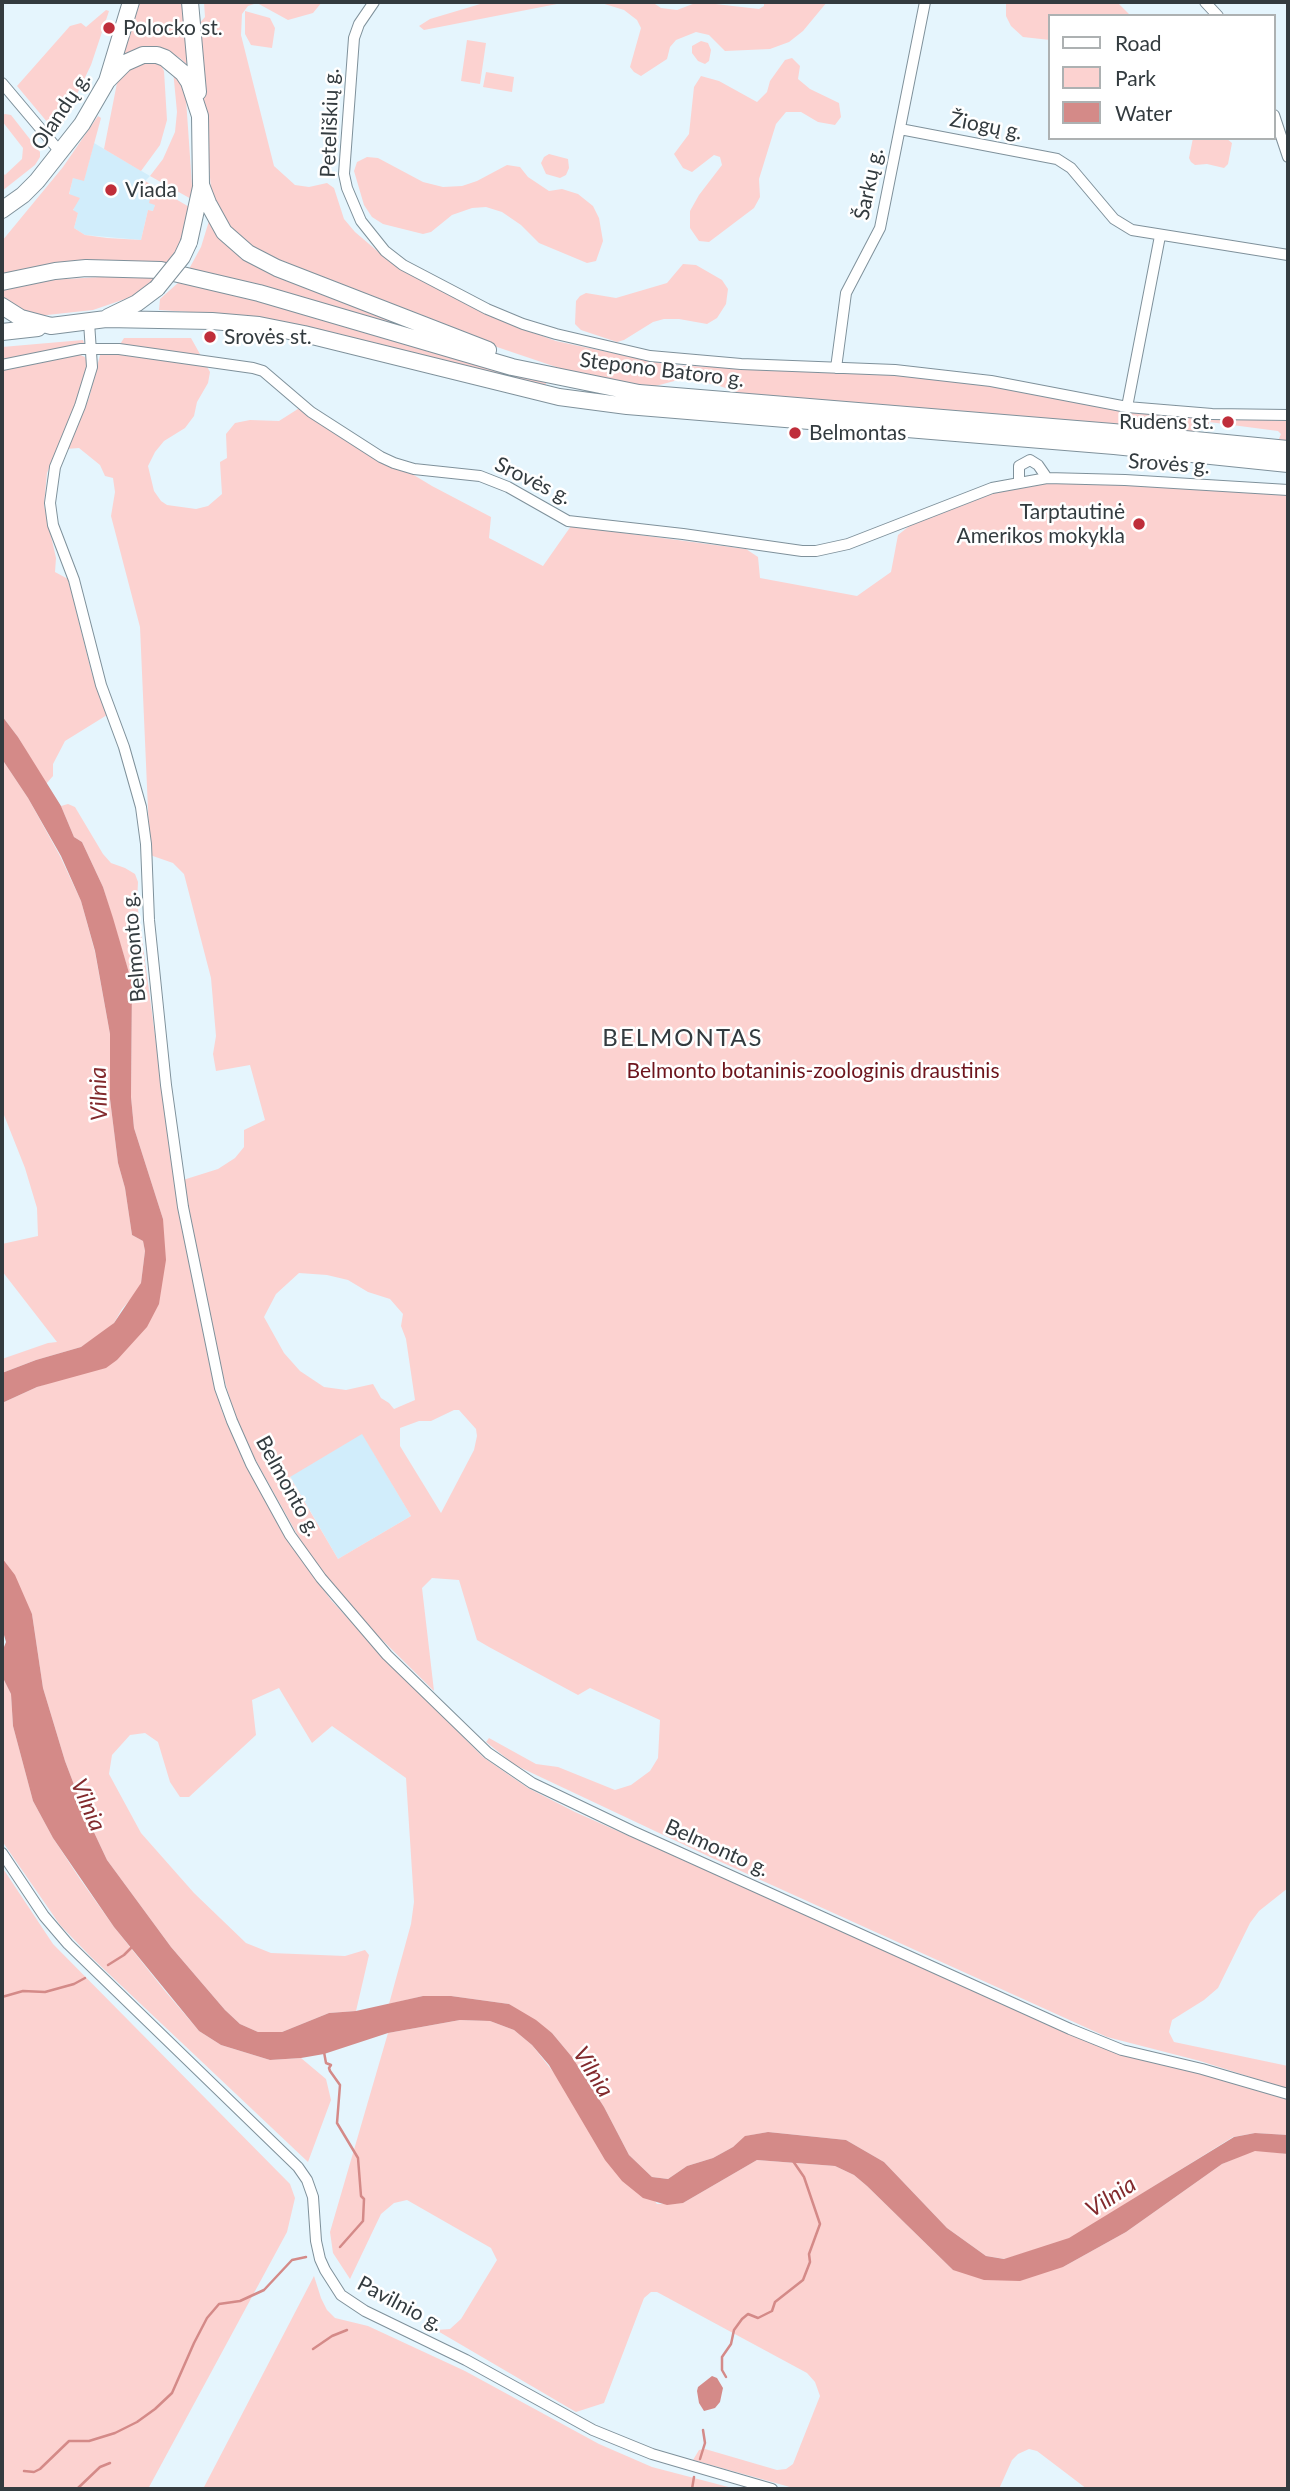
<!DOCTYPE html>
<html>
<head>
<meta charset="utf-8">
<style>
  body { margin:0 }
  #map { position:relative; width:1290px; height:2491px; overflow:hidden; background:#e5f5fd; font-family:Lato,sans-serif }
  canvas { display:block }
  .frame { position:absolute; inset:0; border:4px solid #333b3f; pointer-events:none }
  .legend { position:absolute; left:1048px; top:14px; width:228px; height:126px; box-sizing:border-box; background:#fff; border:2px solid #adb1b2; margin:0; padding:9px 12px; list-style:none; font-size:21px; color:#333b3f }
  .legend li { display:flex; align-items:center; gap:14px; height:35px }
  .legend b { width:35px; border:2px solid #adb1b2 }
</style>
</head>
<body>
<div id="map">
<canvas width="1290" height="2491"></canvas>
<div class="frame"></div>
<ul class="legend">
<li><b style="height:9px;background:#fff"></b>Road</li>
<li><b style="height:19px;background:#fcd2d0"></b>Park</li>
<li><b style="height:19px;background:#d48a88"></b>Water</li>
</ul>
</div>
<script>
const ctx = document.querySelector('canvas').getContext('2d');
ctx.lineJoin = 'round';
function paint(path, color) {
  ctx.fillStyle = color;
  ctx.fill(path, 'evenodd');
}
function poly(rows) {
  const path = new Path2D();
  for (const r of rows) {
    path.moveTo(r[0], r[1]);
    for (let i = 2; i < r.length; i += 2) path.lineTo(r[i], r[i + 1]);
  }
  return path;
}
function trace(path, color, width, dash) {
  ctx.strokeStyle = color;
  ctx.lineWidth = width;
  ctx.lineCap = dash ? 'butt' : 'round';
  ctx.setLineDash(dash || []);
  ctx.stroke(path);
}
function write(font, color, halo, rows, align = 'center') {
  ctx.font = font + ' Lato,sans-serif';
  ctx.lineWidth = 5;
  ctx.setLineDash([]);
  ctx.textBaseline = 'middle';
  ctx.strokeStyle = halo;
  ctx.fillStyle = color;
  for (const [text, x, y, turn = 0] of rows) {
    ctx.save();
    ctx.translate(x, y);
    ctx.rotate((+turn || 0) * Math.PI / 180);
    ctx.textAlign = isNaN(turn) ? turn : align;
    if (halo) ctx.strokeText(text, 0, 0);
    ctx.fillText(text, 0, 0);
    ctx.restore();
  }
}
paint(poly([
  [94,143,150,176,145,181,143,190,151,193,155,205,154,211,148,210,141,240,85,235,74,228,78,213,73,211,75,205,69,195,73,177,84,180],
  [362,1433,411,1516,338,1559,290,1476]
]), '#d1edfb');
paint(poly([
  [137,2,185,2,190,68,180,58,164,50,134,51,120,57],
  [204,2,322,2,313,13,288,20,257,3,248,6,242,14,241,35,274,166,295,185,309,187,327,183,334,188,344,219,355,232,389,261,438,288,520,328,556,341,669,365,913,376,980,384,1172,415,1286,421,1288,421,1288,443,1278,441,1281,434,1278,431,1209,422,1208,429,1184,432,751,397,714,384,678,380,652,387,611,381,559,368,497,347,273,259,256,251,224,221,211,190,198,25,205,17],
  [487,2,589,2,557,4,424,30,419,26,430,19],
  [598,2,652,2,661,8,677,10,698,2,759,9,764,6,764,2,827,2,803,31,789,42,770,49,725,51,709,35,696,32,676,40,670,47,667,59,641,76,634,72,630,67,641,28,637,20,624,10],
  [1006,2,1117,2,1131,16,1050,16,1050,40,1023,37,1011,26,1006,16],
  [106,10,109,11,91,65,64,121,59,124,48,123,17,86,70,26,81,23,86,27],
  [245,11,270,18,275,28,272,48,251,45,245,34],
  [467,40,486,43,480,84,461,81],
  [701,41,708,43,711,50,709,61,705,64,698,61,692,53,692,46],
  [792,58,800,66,798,79,810,89,839,103,841,117,835,125,818,122,801,112,786,112,776,124,759,179,760,197,754,208,709,242,699,241,690,228,690,211,699,195,722,165,720,157,714,155,692,172,683,168,674,154,689,134,694,87,701,76,719,81,757,102,767,92,770,81,785,60],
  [152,62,161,65,164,71,167,120,160,145,141,171,104,149,117,83,127,71,138,65],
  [173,70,182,82,186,99,193,200,150,176,163,159,175,132,177,112],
  [486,72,514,77,512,92,483,87],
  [5,114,11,115,40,152,40,157,35,165,2,191,2,172,5,175,22,159,23,148,2,121,2,115],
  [98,116,101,118,84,181,73,178,69,194,80,198,73,210,78,213,74,228,85,235,107,238,141,240,148,210,153,211,155,205,149,203,151,193,143,190,145,181,191,208,182,244,167,264,2,276,2,241,63,167],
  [1193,138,1226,138,1232,143,1228,164,1224,168,1207,164,1195,165,1191,162,1189,158],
  [549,154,568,159,569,168,566,175,560,178,546,174,541,163,544,157],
  [367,157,378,158,423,182,443,187,462,186,477,181,507,165,520,167,528,177,549,191,562,189,578,194,593,206,599,218,603,241,596,261,587,263,539,243,521,225,502,212,486,207,472,208,452,215,431,232,423,234,383,224,372,217,364,205,354,171,357,162],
  [209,221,229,244,438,337,189,269,201,247],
  [683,264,696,265,722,280,728,289,726,304,717,318,707,324,679,319,664,319,653,322,624,340,617,342,581,330,575,324,576,301,580,296,586,293,616,298,667,283],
  [118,276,156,278,131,297,93,310,38,316,28,314,8,301,2,295,2,290,48,280],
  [179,282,220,288,546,383,545,388,221,314,159,310,160,299],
  [124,338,191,338,210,372,208,383,197,402,194,416,185,428,164,441,155,452,148,466,154,491,161,501,167,505,196,509,208,506,222,494,220,462,227,458,226,434,235,423,250,420,279,421,301,407,432,486,491,517,489,538,543,566,571,526,746,549,758,557,760,578,857,596,891,572,898,535,927,512,992,488,1061,477,1288,493,1288,1888,1259,1911,1250,1923,1218,1988,1204,2000,1172,2020,1169,2032,1174,2042,1288,2066,1288,2089,1200,2061,1107,2037,710,1857,515,1765,486,1742,489,1738,536,1764,558,1767,615,1790,631,1785,650,1771,658,1758,660,1720,590,1688,578,1695,489,1647,477,1640,459,1580,432,1578,422,1588,434,1691,361,1619,328,1579,299,1538,250,1450,234,1413,222,1372,183,1180,218,1169,235,1158,244,1147,244,1130,265,1120,250,1065,216,1071,213,1054,216,1036,211,978,184,874,173,863,150,855,140,627,111,516,115,492,113,478,105,476,100,465,79,448,66,449,89,398,100,355,114,354],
  [299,1273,327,1275,348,1280,368,1292,390,1299,403,1314,401,1326,406,1339,415,1400,394,1409,389,1403,381,1398,373,1384,346,1390,324,1387,300,1371,284,1353,264,1317,276,1294],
  [454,1410,459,1410,476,1429,477,1436,474,1450,441,1513,400,1446,400,1428,419,1421,431,1421],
  [362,1434,411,1516,338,1559,290,1477],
  [83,340,84,343,2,361,2,347],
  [78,354,85,357,89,367,74,408,47,473,44,505,56,558,55,572,68,579,92,674,107,715,65,741,53,764,53,776,46,784,18,737,2,716,2,430,4,427,2,368],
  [2,759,28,798,60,856,81,901,95,952,110,1034,110,1099,118,1163,125,1188,132,1235,143,1241,145,1251,141,1283,137,1292,122,1309,114,1323,104,1332,81,1347,36,1360,2,1373,2,1359,48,1343,57,1342,2,1271,2,1244,38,1236,37,1208,25,1168,2,1110],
  [68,804,75,807,103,854,111,863,125,868,135,874,138,882,137,902,178,1205,211,1372,222,1411,259,1487,296,1551,331,1600,367,1639,483,1757,528,1788,575,1812,1112,2051,1227,2079,1288,2099,1288,2135,1255,2133,1233,2137,1069,2239,1005,2259,986,2256,947,2228,884,2162,846,2140,768,2132,746,2136,733,2147,713,2158,687,2166,668,2179,652,2177,629,2155,604,2107,572,2057,552,2033,509,2004,451,1996,423,1996,389,2004,411,1924,414,1902,406,1778,332,1726,312,1743,279,1688,252,1700,256,1735,189,1797,180,1797,170,1782,158,1742,145,1733,130,1735,112,1755,109,1774,141,1833,194,1893,246,1943,271,1953,345,1956,365,1950,369,1955,356,2011,329,2013,282,2032,258,2032,240,2024,225,2010,171,1947,107,1860,84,1811,65,1761,43,1688,32,1614,2,1558,2,1403,37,1387,117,1360,163,1219,134,1128,131,1097,132,983,103,887,82,842,74,837,61,806],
  [2,1676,11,1694,13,1726,33,1801,53,1838,80,1879,114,1927,165,1991,199,2031,221,2045,270,2060,301,2058,326,2079,331,2100,308,2162,91,1957,60,1925,2,1841],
  [2,1867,53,1944,290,2184,295,2198,287,2232,148,2489,2,2489],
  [460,2020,490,2021,514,2030,532,2045,657,2204,683,2203,757,2160,835,2166,854,2175,867,2186,953,2270,1063,2267,1126,2232,1222,2164,1255,2150,1288,2154,1288,2489,1087,2489,1037,2451,1029,2449,1018,2454,1012,2460,999,2489,797,2489,693,2460,699,2450,705,2449,777,2470,786,2469,793,2464,820,2396,815,2382,807,2373,657,2292,651,2292,644,2298,604,2403,576,2412,436,2330,450,2329,461,2319,497,2260,491,2248,407,2200,394,2203,381,2214,350,2279,333,2253,330,2232,388,2033],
  [314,2276,321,2298,327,2310,335,2318,368,2326,465,2371,599,2444,652,2467,736,2489,203,2489]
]), '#fcd2d0');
paint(poly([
  [2,716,18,737,61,806,74,837,82,842,103,887,113,918,132,983,131,1097,134,1128,163,1219,166,1260,159,1304,147,1327,117,1360,106,1368,37,1387,2,1403,2,1373,36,1360,81,1347,114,1323,141,1283,145,1251,143,1241,132,1235,125,1188,118,1163,110,1099,110,1034,95,951,81,901,61,856,28,798,2,759],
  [2,1558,15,1575,32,1614,43,1688,65,1761,84,1811,107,1860,171,1947,225,2010,240,2024,258,2032,282,2032,329,2013,356,2011,423,1996,451,1996,509,2004,536,2020,552,2033,572,2057,604,2107,629,2155,652,2177,668,2179,687,2166,713,2158,733,2147,745,2136,768,2132,846,2140,884,2162,947,2228,986,2256,1004,2259,1069,2238,1234,2137,1255,2133,1288,2135,1288,2154,1255,2151,1222,2164,1126,2232,1063,2267,1020,2281,984,2280,953,2270,867,2186,854,2175,835,2166,757,2160,683,2203,667,2205,643,2198,622,2181,605,2160,549,2065,532,2045,514,2030,490,2021,460,2020,388,2033,324,2054,301,2058,270,2060,221,2045,199,2031,114,1927,53,1838,33,1801,13,1726,11,1694,2,1676,2,1652,6,1642,2,1628],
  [712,2376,717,2378,723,2388,720,2402,715,2408,704,2411,699,2403,697,2391,698,2387]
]), '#d48a88');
trace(poly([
  [108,1965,124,1955,133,1946],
  [2,1997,23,1991,45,1992,74,1984,85,1978],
  [324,2052,326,2063,331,2065,329,2068,330,2071,340,2085,337,2123,358,2158,361,2196,364,2199,363,2221,340,2247],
  [313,2349,332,2336,347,2330],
  [726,2377,722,2370,722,2357,731,2344,734,2330,742,2319,748,2314,758,2318,772,2311,775,2302,803,2280,810,2262,809,2254,820,2224,804,2177,793,2161],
  [700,2459,705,2443,703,2430],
  [24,2471,34,2472,40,2469,69,2441,89,2441,115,2433,137,2422,155,2409,172,2393,194,2343,207,2318,219,2304,240,2301,264,2290,292,2260,306,2257],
  [77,2489,100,2467,110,2463],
  [692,2489,694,2477]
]), '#d48a88', 2.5);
const minor = poly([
  [374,2,359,24,354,38,344,174,347,188,361,221,385,251,403,265,487,309,523,324,556,334,650,356,741,364,895,370,991,381,1127,407,1212,414,1288,415],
  [1205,2,1218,16],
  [2,83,61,153],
  [1274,115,1288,157],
  [900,129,1057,159,1071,168,1114,219,1132,230,1288,255],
  [89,322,92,367,80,406,55,467,50,503,53,525,74,580,101,685,124,747,141,807,146,844,149,920,166,1085,183,1207,220,1388,232,1421,251,1464,290,1535,321,1578,387,1655,488,1753,532,1783,632,1831,1070,2029,1122,2050,1202,2069,1288,2094],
  [2,365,81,349,119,349,253,368,263,371,311,412,381,457,394,463,414,469,480,476,508,487,568,521,683,534,802,551,816,551,848,544,992,488,1047,478,1125,480,1288,490],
  [836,368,846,293,880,228,925,2],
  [1127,407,1160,236],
  [1019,481,1019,466,1030,460,1038,465,1047,478],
  [2,1853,44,1916,68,1944,298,2167,307,2180,313,2197,316,2241,320,2259,325,2270,341,2295,365,2311,466,2360,593,2430,652,2454,772,2489]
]);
const primary = poly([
  [190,2,198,92],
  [107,81,125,63,143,55,157,55,165,58,183,73,189,82,200,116,201,185,208,203,224,232,248,253,277,268,488,350],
  [2,210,23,195,37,181,82,124,107,81,131,2],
  [189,242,201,187],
  [2,282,55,271,86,268,161,270,259,293,512,367,639,393,1113,432,1288,449],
  [2,306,21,318,51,326,106,319,212,321,259,325,304,334,559,397,627,406,1114,446,1288,464],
  [108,317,137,303,157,288],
  [2,332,38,328]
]);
trace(minor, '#7f919b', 12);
trace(primary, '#7f919b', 18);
trace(minor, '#fff', 10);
trace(primary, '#fff', 16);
const primaryBridge = poly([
  [157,288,182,257,189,242]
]);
trace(primaryBridge, '#7f919b', 18, []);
trace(primaryBridge, '#fff', 16);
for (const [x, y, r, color] of [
  [109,28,7,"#bf2e3a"],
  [111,190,7,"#bf2e3a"],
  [210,337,7,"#bf2e3a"],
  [1228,422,7,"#bf2e3a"],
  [795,433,7,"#bf2e3a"],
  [1139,524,7,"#bf2e3a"]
]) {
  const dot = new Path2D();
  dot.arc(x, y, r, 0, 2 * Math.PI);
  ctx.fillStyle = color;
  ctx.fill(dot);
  trace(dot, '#fff', 2.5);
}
write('21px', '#333b3f', '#fff', [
  ["Polocko st.",123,28],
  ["Viada",125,190],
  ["Srovės st.",224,337],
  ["Rudens st.",1214,422,"right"],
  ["Belmontas",809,433],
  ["Tarptautinė",1125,512,"right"],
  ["Amerikos mokykla",1125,536,"right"]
], 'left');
write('21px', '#333b3f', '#fff', [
  ["Olandų g.",61,111,-56],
  ["Peteliškių g.",330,123,-88],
  ["Žiogų g.",986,126,11],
  ["Šarkų g.",869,184,-78],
  ["Stepono Batoro g.",662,370,7],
  ["Srovės g.",1169,464,4],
  ["Srovės g.",533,481,26],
  ["Belmonto g.",134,947,-95],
  ["Belmonto g.",288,1486,61],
  ["Belmonto g.",717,1848,24],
  ["Pavilnio g.",400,2304,28]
]);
write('21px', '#6d141c', '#fff', [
  ["Belmonto botaninis-zoologinis draustinis",813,1071]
]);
write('italic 23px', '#822a2d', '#fff', [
  ["Vilnia",99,1094,-92],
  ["Vilnia",88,1805,67],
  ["Vilnia",593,2072,58],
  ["Vilnia",1111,2197,-33]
]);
ctx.letterSpacing = '2px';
write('24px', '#333b3f', '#fff', [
  ["BELMONTAS",683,1038]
]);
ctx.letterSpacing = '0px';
</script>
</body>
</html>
